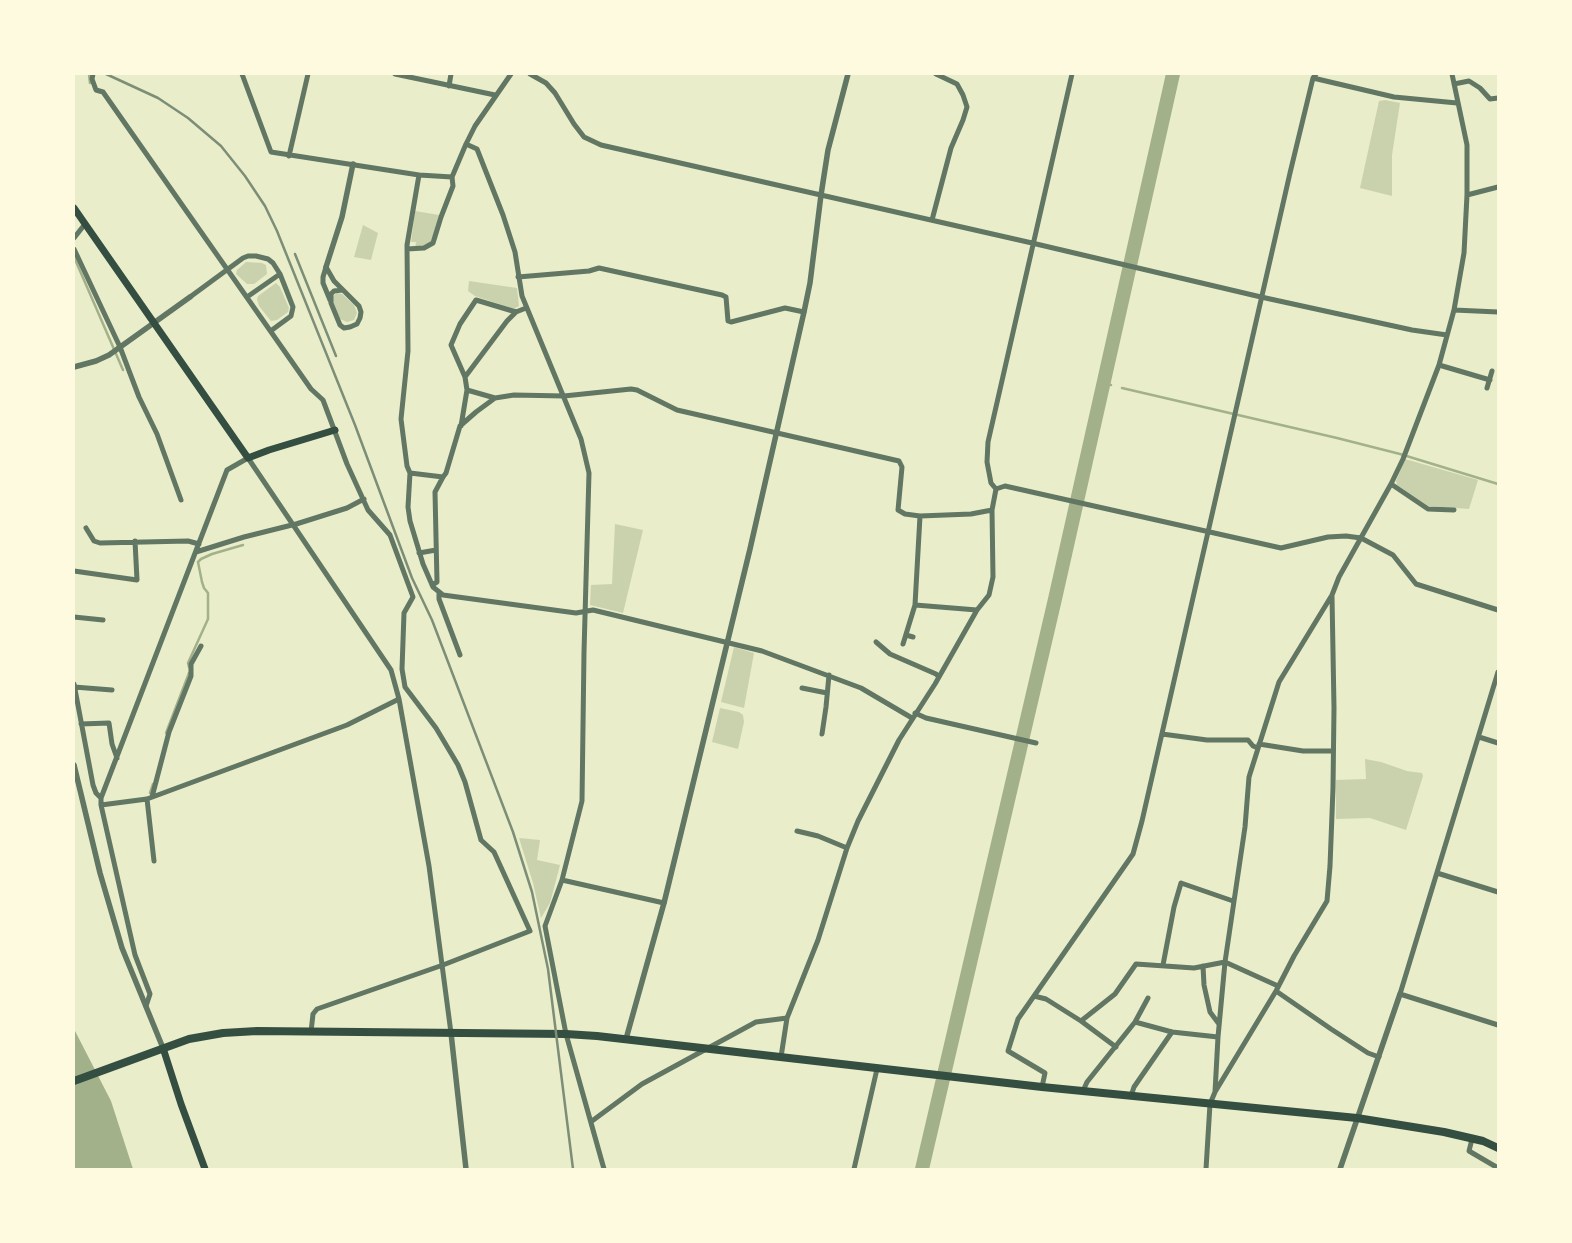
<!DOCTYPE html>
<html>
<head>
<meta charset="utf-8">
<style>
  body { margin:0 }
  #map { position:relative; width:1572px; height:1243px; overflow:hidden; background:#e9edc9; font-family:"PT Sans Narrow",sans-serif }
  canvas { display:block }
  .frame { position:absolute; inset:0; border:75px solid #fefae0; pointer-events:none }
</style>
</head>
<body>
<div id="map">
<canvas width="1572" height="1243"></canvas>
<div class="frame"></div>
</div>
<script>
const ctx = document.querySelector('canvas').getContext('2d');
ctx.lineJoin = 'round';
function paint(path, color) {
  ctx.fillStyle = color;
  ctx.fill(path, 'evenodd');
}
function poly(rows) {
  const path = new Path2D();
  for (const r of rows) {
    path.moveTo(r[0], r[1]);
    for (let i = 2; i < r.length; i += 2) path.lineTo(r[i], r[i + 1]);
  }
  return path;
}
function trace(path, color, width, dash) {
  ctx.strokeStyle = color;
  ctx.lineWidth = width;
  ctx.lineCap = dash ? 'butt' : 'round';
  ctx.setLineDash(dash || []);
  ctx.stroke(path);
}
paint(poly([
  [1385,100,1400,103,1392,155,1392,196,1360,188,1379,101],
  [415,211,439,215,433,239,428,245,415,248,416,242,411,242],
  [363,225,378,233,371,260,354,257],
  [246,262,262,263,266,265,267,274,254,284,247,284,236,274,237,270],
  [469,281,517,288,519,306,514,309,475,296,468,291],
  [276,283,280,287,289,308,288,312,277,320,271,321,259,306,257,299,258,296],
  [337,293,342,294,354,305,357,313,354,320,347,322,340,319,333,301,333,296],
  [1405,459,1478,480,1469,509,1428,506,1397,485,1396,481],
  [615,524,643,530,623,613,590,605,591,585,612,584],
  [734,647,754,653,744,708,721,702],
  [720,708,739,712,743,715,744,722,738,749,712,742],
  [1365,759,1381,762,1407,771,1422,773,1423,776,1406,830,1370,818,1336,819,1336,780,1366,779],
  [519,838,540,840,537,860,560,865,550,903,541,918,533,883]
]), '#cad2ad');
paint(poly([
  [74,1029,111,1101,133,1169,74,1169]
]), '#a3b18a');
trace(poly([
  [89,74,90,83],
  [74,257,123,370],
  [1102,384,1111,385],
  [1122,388,1337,438,1400,454,1498,484],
  [189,667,188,663,208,619,208,593,204,588,202,582,198,562,201,559,212,554,243,545],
  [166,733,189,673],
  [150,793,153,784]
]), '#a3b18a', 2.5);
trace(poly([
  [922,1169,1055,599,1173,74]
]), '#a3b18a', 14);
trace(poly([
  [93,74,92,79,96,90,103,92,311,389,323,400,347,464,368,510,390,535,413,597,404,613,402,669,405,687,436,728,458,765,465,782,481,840,494,852,530,931,443,965,317,1009,313,1014,311,1032],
  [242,74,271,152,419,175,452,177],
  [395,74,495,95],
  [511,74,475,126,466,144,477,149,503,215,515,252,522,296,581,439,589,473,584,652,582,801,562,880,545,926,566,1034,604,1169],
  [530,74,546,83,555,93,574,124,584,137,601,145,1032,243,1261,297,1412,330,1447,335],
  [1313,78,1394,97,1457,103],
  [1454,84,1469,81,1480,88,1490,99,1498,98],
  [449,86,451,74],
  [289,156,308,74],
  [419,175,407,245,408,351,401,419,407,466,410,473,408,507,410,521,423,564,433,587,443,595,576,613,593,610,762,651,861,688,912,718],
  [1467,195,1498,187],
  [932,220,951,148,963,120,967,107,963,95,957,84,936,74],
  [74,238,85,224],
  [74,249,120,347,139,397,157,434,181,500],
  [407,249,424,248,433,243,441,217,453,186,452,177,466,144],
  [326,267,334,281,359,306,361,312,360,318,357,324,350,327,344,328,340,325,331,303,331,294,334,291,342,290],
  [326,267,323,277,323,283,330,300],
  [518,277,589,271,599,268,722,295,726,297,728,321,731,322,785,308,804,312],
  [190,297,243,258,248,256,256,256,268,259,273,263,280,274,293,307,291,316,272,330],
  [247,297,280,274],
  [1454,310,1498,312],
  [1439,365,1490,380],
  [465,377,507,321,516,312],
  [1487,388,1492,371],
  [467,390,495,398],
  [461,426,467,390,465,377,451,345,460,324,476,300,516,312,526,308],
  [410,473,443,477,446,473,460,426,476,412,495,398,514,395,564,396,631,389,637,390,677,410,899,461,902,467,898,510,905,514,920,516,971,514,992,510],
  [1391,484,1428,509,1454,510],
  [996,489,1005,486,1281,548,1328,537,1346,536,1361,538,1393,555,1416,584,1498,610],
  [293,525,347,508,364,499],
  [86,528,94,541,100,543,188,541,199,544],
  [196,552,244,537,292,525],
  [419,553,436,550],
  [74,571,137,580,135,541],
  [432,585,437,582,435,492,443,477],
  [439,592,439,599,460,655],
  [915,605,977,610],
  [74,617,103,620],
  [906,635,913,637],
  [876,642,890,654,936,674,939,677],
  [903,644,915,605,920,516],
  [1498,672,1400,994,1498,1025],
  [74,684,93,785,96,793,101,798,101,805,135,955,150,994,146,1006],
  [74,687,112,690],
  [802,688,827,693],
  [915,713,926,718,1036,743],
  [81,724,109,723,112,744,117,758],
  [822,734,826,707,829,675],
  [1162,734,1207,740,1248,740,1253,746,1258,748],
  [1479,737,1498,743],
  [1259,744,1303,751,1333,751],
  [152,797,169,732,191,676,191,664,201,646],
  [101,798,227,470,248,458,391,670,399,699,429,866,451,1033],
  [147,799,154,861],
  [101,805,147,799,347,725,399,699],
  [797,831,818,836,847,848],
  [1437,873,1498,892],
  [562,880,664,903],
  [1163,965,1174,907,1181,883,1233,901],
  [1203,966,1204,985,1210,1012,1219,1024],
  [1276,991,1331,1029,1368,1053,1379,1057],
  [1034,996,1046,999,1081,1021,1115,994,1136,964,1194,968,1225,962,1278,986],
  [1081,1021,1116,1047],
  [1135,1022,1172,1032,1218,1037],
  [781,1057,787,1018],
  [1042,1087,1045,1073,1008,1051,1018,1019,1133,854,1142,821,1290,173,1313,78,1316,74],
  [1083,1091,1087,1082,1135,1022,1148,998],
  [1215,1092,1276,991,1294,956,1327,901,1330,866,1333,788,1334,708,1332,596],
  [1131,1096,1134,1087,1172,1032],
  [592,1121,642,1084,756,1022,787,1018,818,940,847,848,858,821,899,740,935,684,977,610,989,595,993,577,992,510,996,489,991,483,987,462,988,442,1072,74],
  [1472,1139,1469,1151,1498,1168],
  [854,1169,877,1069],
  [1206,1169,1210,1104,1215,1092,1218,1037,1225,962,1245,827,1249,777,1279,682,1332,595,1339,577,1391,484,1403,459,1439,365,1454,310,1464,253,1467,195,1467,145,1452,74]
]), '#617663', 5);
trace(poly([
  [326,267,342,217,353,164],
  [74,367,96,361,109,355,190,297],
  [74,765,100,873,122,948,163,1048],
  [451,1033,466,1169],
  [626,1039,664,903,750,549,804,312,810,283,821,195,828,150,848,74],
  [1340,1169,1400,994]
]), '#617663', 5.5);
trace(poly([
  [74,208,248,458,269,450,335,430],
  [163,1048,181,1104,205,1169]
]), '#344e41', 7);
trace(poly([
  [74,1081,189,1039,223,1033,257,1031,566,1034,597,1036,1042,1087,1357,1118,1444,1132,1483,1141,1498,1148]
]), '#344e41', 8);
trace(poly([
  [106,74,158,98,188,118,221,146,245,176,265,206,277,231,355,425,412,578,432,620,513,832,532,892,548,969,573,1169],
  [295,254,336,356]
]), '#7c8e77', 2.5);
</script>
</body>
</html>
